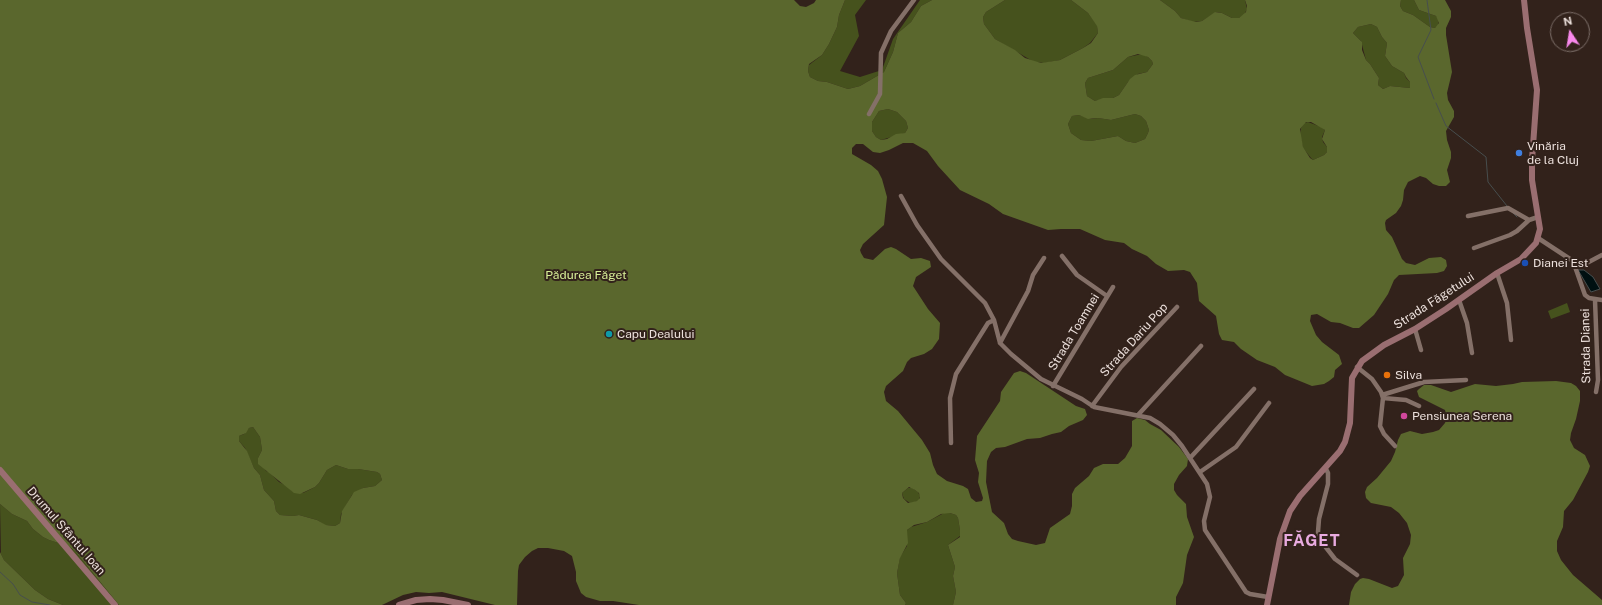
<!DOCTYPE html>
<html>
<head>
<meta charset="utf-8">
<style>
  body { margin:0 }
  #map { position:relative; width:1602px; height:605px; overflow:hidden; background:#32221b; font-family:"Public Sans",sans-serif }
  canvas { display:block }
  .north { position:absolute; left:1550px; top:12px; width:40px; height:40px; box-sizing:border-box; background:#32221b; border:1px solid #7c6e68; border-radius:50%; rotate:348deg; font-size:11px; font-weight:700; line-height:16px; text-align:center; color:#ece0dc }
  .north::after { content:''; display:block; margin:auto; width:14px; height:18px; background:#f888eb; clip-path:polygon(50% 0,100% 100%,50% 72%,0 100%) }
</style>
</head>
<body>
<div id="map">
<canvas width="1602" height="605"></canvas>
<div class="north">N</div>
</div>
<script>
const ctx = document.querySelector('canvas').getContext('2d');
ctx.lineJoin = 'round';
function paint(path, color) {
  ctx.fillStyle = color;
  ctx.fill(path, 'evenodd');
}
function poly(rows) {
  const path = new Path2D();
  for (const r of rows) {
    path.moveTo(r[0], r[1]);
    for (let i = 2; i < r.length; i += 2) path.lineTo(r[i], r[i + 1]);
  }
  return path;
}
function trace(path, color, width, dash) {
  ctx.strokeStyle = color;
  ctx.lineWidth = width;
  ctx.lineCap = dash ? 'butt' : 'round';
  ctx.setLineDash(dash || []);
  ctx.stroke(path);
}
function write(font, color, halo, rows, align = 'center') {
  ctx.font = font + ' "Public Sans",sans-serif';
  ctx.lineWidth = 4;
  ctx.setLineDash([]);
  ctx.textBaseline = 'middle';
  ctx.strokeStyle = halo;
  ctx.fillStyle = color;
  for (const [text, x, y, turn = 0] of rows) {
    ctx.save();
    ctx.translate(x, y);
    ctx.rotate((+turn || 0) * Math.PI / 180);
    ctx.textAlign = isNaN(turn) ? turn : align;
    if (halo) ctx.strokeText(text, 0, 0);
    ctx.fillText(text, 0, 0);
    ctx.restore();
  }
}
paint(poly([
  [845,0,866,0,855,15,859,36,840,71,860,77,882,70,893,39,920,0,932,0,921,6,911,22,898,33,893,52,884,72,860,86,848,89,827,82,818,81,810,77,808,71,809,65,822,55,829,44,837,27,839,15],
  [1005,0,1071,0,1088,13,1097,25,1098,33,1090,43,1083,48,1060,60,1044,63,1034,62,995,39,984,24,983,17,986,12],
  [1160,0,1245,0,1247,9,1244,15,1239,18,1232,18,1222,13,1216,12,1202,21,1193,22,1181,18,1175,11],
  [1401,0,1414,0,1419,10,1436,16,1439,20,1438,26,1435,28,1430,27,1413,15,1403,11,1400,6],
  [1371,24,1377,27,1382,37,1387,43,1385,56,1392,66,1404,73,1406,78,1410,82,1411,85,1410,88,1390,86,1383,89,1378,85,1379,78,1370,64,1366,60,1361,41,1353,33,1358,27],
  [1142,54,1148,57,1152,61,1153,64,1147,72,1138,74,1128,82,1119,95,1113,98,1095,101,1087,96,1085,83,1088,78,1113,70,1128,57],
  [888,109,897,112,906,121,908,128,905,133,881,140,876,137,872,131,872,122,879,111],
  [1135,114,1141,116,1146,121,1149,130,1148,133,1145,139,1135,143,1126,141,1118,136,1091,141,1081,140,1071,133,1068,124,1072,116,1079,115,1091,119,1098,118,1111,120],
  [1308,122,1321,127,1325,130,1322,137,1323,142,1327,147,1327,152,1324,155,1313,160,1311,158,1303,148,1300,135,1301,128,1304,123],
  [1567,303,1570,312,1551,319,1548,311],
  [253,427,260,437,262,450,258,458,266,471,269,472,279,482,287,486,292,491,303,493,315,487,319,483,327,470,336,465,348,469,358,469,377,472,380,474,382,480,375,486,363,488,352,495,341,514,340,523,335,526,325,525,317,520,299,515,293,516,280,515,276,511,274,501,264,490,260,475,254,468,245,448,239,441,239,436,244,434,249,428],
  [908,488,912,488,918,492,920,496,919,501,910,503,904,499,902,493],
  [0,504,12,514,27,521,33,529,43,537,49,540,68,546,75,551,119,605,63,605,48,599,35,590,4,560,1,554],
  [944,513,950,513,956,515,958,518,960,530,960,536,948,545,955,567,953,576,956,592,953,605,905,605,906,603,900,595,897,573,900,557,907,546,906,531,911,527,927,522]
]), '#46521d');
paint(poly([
  [0,0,794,0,800,6,806,7,814,3,816,0,845,0,839,15,837,27,829,44,822,55,809,64,808,71,810,77,818,81,827,82,848,89,860,86,884,72,893,52,898,33,911,22,921,6,932,0,1005,0,986,12,983,17,984,24,995,39,1015,50,1025,58,1041,63,1060,60,1083,48,1091,43,1098,33,1097,26,1088,13,1071,0,1160,0,1175,11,1181,18,1196,22,1202,21,1215,12,1222,13,1232,18,1239,18,1246,12,1247,6,1245,0,1401,0,1400,6,1403,11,1413,15,1430,27,1435,28,1439,23,1436,16,1419,10,1414,0,1445,0,1451,11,1451,17,1446,28,1446,35,1452,72,1447,93,1448,100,1454,111,1454,117,1446,131,1447,140,1451,152,1451,158,1447,170,1450,182,1446,186,1439,186,1433,184,1426,178,1420,176,1408,182,1404,190,1403,200,1401,206,1396,213,1386,220,1385,223,1386,230,1392,237,1402,259,1406,263,1415,265,1429,258,1441,257,1446,260,1447,266,1444,271,1437,273,1399,275,1394,280,1388,294,1374,315,1359,328,1353,328,1340,323,1331,322,1317,314,1311,315,1310,321,1316,335,1322,342,1339,355,1342,364,1335,370,1334,377,1329,381,1324,384,1312,386,1285,375,1275,367,1257,360,1241,349,1234,342,1222,340,1219,334,1216,316,1199,301,1197,283,1190,272,1184,270,1168,271,1156,264,1147,256,1132,249,1124,243,1105,240,1080,229,1061,229,1048,230,1003,214,989,204,960,190,938,166,927,151,913,143,903,143,889,150,880,153,873,152,863,144,856,144,852,148,852,154,871,165,878,171,882,179,887,197,884,225,863,244,860,250,861,253,864,258,873,260,885,249,891,247,896,249,911,259,921,258,930,261,931,267,916,277,913,286,928,309,940,323,939,339,932,349,924,354,911,358,907,362,903,371,886,386,884,392,886,401,898,411,922,440,930,453,933,465,937,474,947,481,963,486,968,489,971,498,976,502,982,501,983,498,978,482,979,473,975,460,977,436,1000,401,1001,392,1014,373,1020,371,1026,373,1076,406,1085,409,1087,415,1083,420,1069,426,1061,432,1052,434,1040,438,1027,439,1005,447,996,448,991,452,987,461,986,482,992,512,1004,523,1008,534,1012,539,1018,541,1036,545,1045,543,1050,528,1070,514,1072,506,1072,494,1075,488,1089,476,1094,468,1103,464,1118,464,1125,458,1132,446,1132,421,1137,418,1145,420,1150,424,1161,430,1179,447,1188,459,1187,466,1179,475,1174,484,1174,490,1177,495,1186,504,1187,517,1194,537,1187,555,1183,583,1176,597,1176,605,953,605,956,592,953,576,955,567,948,545,960,537,960,530,958,518,956,515,950,513,941,514,927,522,914,525,907,530,908,543,900,558,897,573,900,595,906,603,905,605,639,605,613,601,600,601,586,597,581,593,576,581,576,572,572,556,564,551,548,548,538,548,532,551,525,557,519,565,518,571,517,605,495,605,442,592,429,593,416,592,403,595,382,605,119,605,75,551,68,546,49,540,43,537,33,529,27,521,12,514,0,504],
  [1371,24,1377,27,1382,37,1387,43,1385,56,1392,66,1404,73,1406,77,1410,82,1410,88,1390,86,1383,89,1378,85,1379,78,1370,64,1366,60,1362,50,1362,42,1353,33,1358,27],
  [1138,54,1148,57,1152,61,1153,64,1147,72,1135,75,1130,79,1119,95,1113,98,1103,98,1095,101,1087,96,1085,83,1088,78,1113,70,1128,57],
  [888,109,897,112,906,121,908,128,905,133,896,134,887,139,881,140,876,137,872,131,872,122,879,111],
  [1135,114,1141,116,1146,121,1149,130,1148,133,1145,139,1135,143,1126,141,1118,136,1091,141,1081,140,1071,133,1068,124,1072,116,1079,115,1088,119,1098,118,1111,120],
  [1306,122,1311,122,1325,130,1322,139,1327,147,1327,152,1324,155,1313,160,1310,158,1303,147,1300,129],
  [253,427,260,437,262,450,258,458,258,464,294,493,300,494,315,487,319,483,327,470,336,465,348,469,358,469,377,472,380,474,382,480,375,486,363,488,354,492,342,511,340,523,335,526,326,525,317,520,299,515,293,516,280,515,276,511,274,501,264,490,260,475,254,468,247,451,239,441,239,436,246,433,249,428],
  [909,487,915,490,919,493,920,498,917,501,908,503,903,498,902,493],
  [1556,381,1571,383,1576,386,1580,391,1580,401,1576,419,1571,433,1570,440,1574,448,1585,455,1590,466,1588,472,1573,500,1564,511,1563,527,1557,541,1557,551,1561,560,1573,575,1602,600,1602,605,1349,605,1351,592,1355,584,1360,579,1363,578,1369,579,1392,588,1398,586,1404,575,1403,558,1410,544,1411,535,1407,523,1399,513,1391,507,1371,503,1366,498,1365,492,1367,487,1377,478,1391,461,1395,452,1398,440,1401,434,1410,431,1422,434,1433,432,1439,430,1445,423,1447,417,1445,410,1419,397,1417,391,1419,389,1424,385,1431,385,1451,392,1475,384,1496,386,1513,384,1522,382],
  [0,552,4,560,35,590,48,599,63,605,0,605]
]), '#5a672d');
const water = poly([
  [1578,270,1584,270,1593,277,1600,289,1591,292,1578,270]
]);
paint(water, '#001011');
trace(water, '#474e4e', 1);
trace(poly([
  [1427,0,1431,30,1418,57,1434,99],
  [1436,103,1446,126,1486,157,1488,182,1507,206],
  [1513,213,1517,217],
  [0,572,13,584,20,595,32,602,50,605]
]), '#474e4e', 1);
trace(poly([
  [869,114,880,94,881,53,891,31,914,0],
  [901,196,917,225,941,259,985,303,994,320,1000,343,1011,354,1041,379,1082,399,1094,407,1150,418,1160,424,1173,435,1182,446,1207,484,1210,497,1204,521,1205,530,1246,592,1250,594,1268,597],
  [1468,216,1508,208,1529,220],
  [1538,238,1573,261,1585,264,1602,255],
  [1474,248,1510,235,1517,231,1529,220,1538,217],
  [1062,256,1077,275,1107,296],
  [1573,261,1585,295,1589,298,1602,300],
  [1497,273,1507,303,1511,340],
  [1459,300,1467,323,1472,353],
  [1595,300,1598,380,1596,392],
  [1415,329,1421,350],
  [1000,343,1028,291,1033,275,1044,258],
  [1357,367,1372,379,1381,392,1383,398,1380,426,1384,434,1395,446],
  [1053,386,1113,287],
  [1382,395,1424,382,1466,380],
  [1383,398,1406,400,1419,406],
  [1092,406,1121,367,1177,307],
  [1138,415,1201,346],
  [951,443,950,398,956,374,988,323,994,320],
  [1190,458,1254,389],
  [1326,469,1328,473,1328,484,1319,519,1318,532,1321,541,1335,559,1357,575],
  [1200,472,1236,447,1269,403]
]), '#847068', 4.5);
trace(poly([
  [0,470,115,605],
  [399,605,416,600,430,599,443,600,468,605],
  [1267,605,1280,539,1290,511,1300,496,1340,451,1345,442,1350,423,1352,378,1362,361,1384,345,1415,329,1446,309,1497,273,1521,259,1536,243,1540,229,1532,180,1532,160,1537,90,1527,28,1524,0]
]), '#9a6e71', 6);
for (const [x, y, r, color] of [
  [1519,153,4,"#3f7fe0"],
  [1525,263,4,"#1a4fb4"],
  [609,334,4,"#0f9aa8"],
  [1387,375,4,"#e8710a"],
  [1404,416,4,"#d1479c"]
]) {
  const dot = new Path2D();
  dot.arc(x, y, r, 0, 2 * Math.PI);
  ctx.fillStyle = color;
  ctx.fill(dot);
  trace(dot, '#32221b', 1.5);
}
write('12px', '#ece0dc', '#32221b', [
  ["Vinăria",1527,146],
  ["de la Cluj",1527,160],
  ["Dianei Est",1533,263],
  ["Capu Dealului",617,334],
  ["Silva",1395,375],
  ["Pensiunea Serena",1412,416]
], 'left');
write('12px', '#d9f098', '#32221b', [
  ["Pădurea Făget",586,275]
]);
write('12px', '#ece0dc', '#32221b', [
  ["Strada Făgetului",1434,301,-33],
  ["Strada Toamnei",1074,332,-59],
  ["Strada Dariu Pop",1134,340,-48],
  ["Strada Dianei",1586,346,-91],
  ["Drumul Sfântul Ioan",66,531,49]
]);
ctx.letterSpacing = '1px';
write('bold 16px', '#e9abe0', '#32221b', [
  ["FĂGET",1312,541]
]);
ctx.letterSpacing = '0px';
</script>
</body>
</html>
